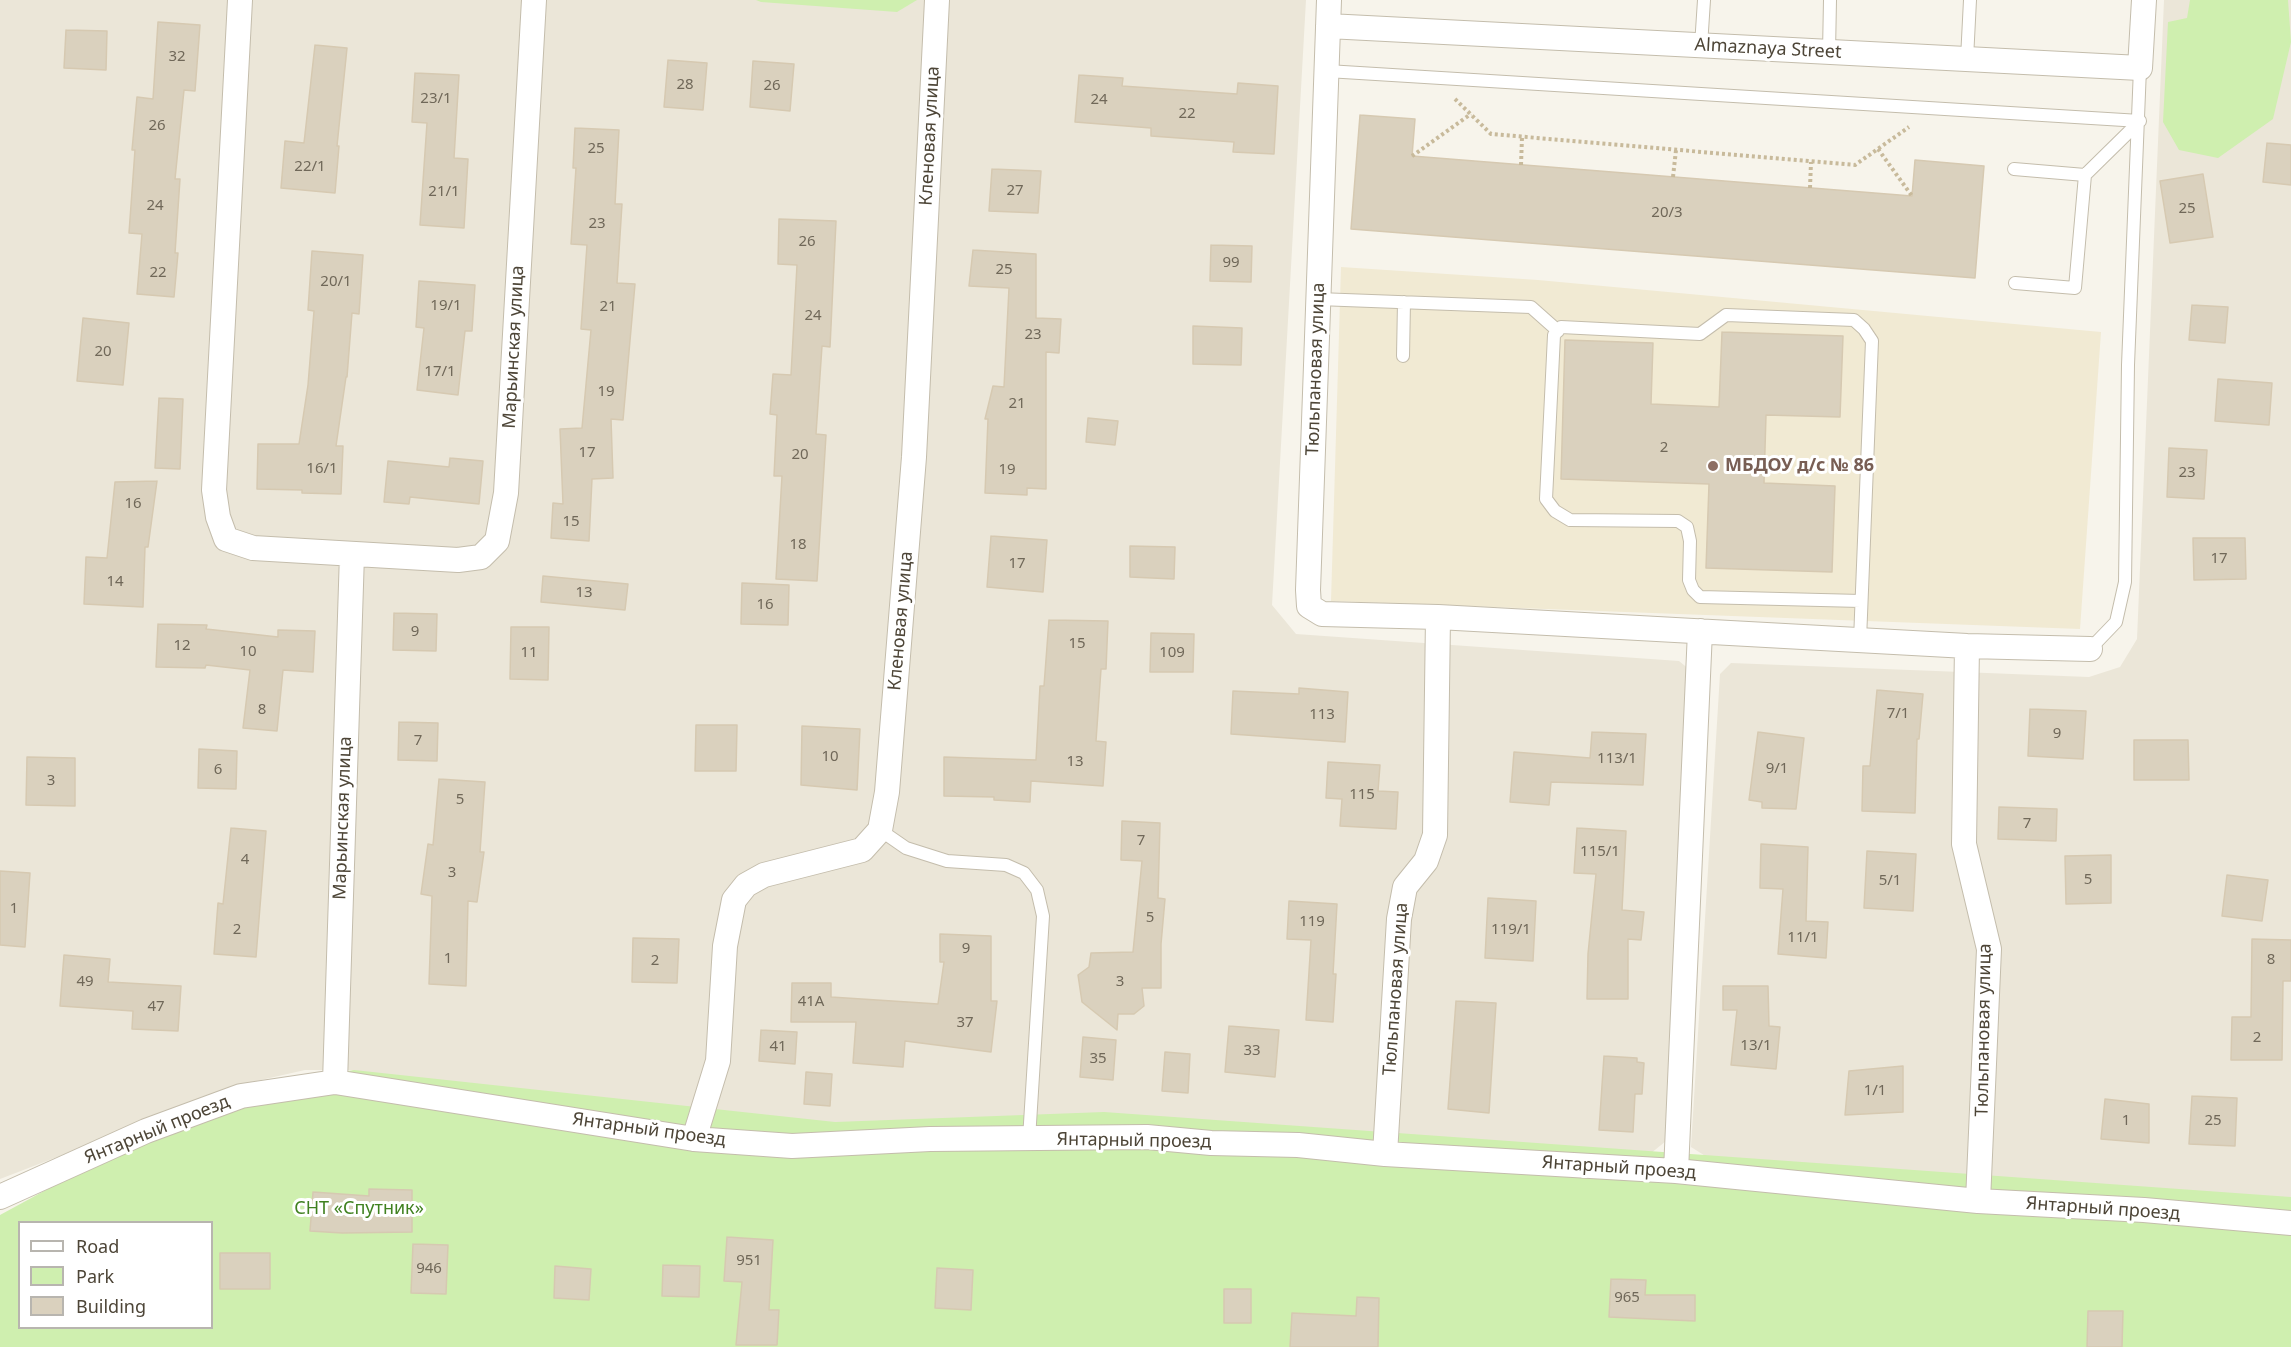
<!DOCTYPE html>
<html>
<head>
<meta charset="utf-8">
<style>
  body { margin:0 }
  #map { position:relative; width:2291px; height:1347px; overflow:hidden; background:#f7f4eb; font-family:"Noto Sans",sans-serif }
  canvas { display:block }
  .legend { position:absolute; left:18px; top:1221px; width:195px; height:108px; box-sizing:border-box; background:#fff; border:2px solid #b8b5af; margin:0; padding:8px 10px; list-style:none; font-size:18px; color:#4d4537 }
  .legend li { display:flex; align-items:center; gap:12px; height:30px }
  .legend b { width:30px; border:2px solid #b8b5af }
</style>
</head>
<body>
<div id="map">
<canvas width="2291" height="1347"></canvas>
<ul class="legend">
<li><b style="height:8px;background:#fff"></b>Road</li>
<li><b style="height:16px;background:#cfefaf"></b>Park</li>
<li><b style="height:16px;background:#dad1be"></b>Building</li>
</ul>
</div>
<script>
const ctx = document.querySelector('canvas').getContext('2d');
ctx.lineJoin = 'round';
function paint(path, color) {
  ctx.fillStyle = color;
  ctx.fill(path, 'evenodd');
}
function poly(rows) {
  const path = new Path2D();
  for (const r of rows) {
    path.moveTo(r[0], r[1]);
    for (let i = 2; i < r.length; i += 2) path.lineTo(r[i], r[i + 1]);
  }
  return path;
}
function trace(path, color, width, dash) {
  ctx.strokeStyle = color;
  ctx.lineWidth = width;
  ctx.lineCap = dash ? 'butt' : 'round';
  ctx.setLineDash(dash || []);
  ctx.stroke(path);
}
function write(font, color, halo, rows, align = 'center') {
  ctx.font = font + ' "Noto Sans",sans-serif';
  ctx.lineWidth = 6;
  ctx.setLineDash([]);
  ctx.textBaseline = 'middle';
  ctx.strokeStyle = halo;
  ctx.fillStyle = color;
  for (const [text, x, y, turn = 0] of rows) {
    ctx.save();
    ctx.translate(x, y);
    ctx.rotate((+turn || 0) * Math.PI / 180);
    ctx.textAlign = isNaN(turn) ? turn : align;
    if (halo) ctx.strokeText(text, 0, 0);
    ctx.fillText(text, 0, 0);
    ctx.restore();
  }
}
paint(poly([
  [0,0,1306,0,1272,605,1296,634,1679,661,1690,670,1666,1141,1645,1158,731,1128,351,1070,305,1070,252,1082,0,1179],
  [2164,0,2291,0,2291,1203,1715,1162,1691,1147,1720,674,1731,663,2089,677,2120,667,2137,639]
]), '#ebe6d8');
paint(poly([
  [1341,267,1538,280,2101,332,2080,629,1331,601]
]), '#f1ead3');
paint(poly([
  [756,0,917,0,897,12,761,2],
  [2190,0,2288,0,2291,42,2273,119,2218,158,2179,150,2163,122,2168,22,2187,18],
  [354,1070,835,1122,1104,1112,2291,1197,2291,1347,0,1347,0,1215,226,1092],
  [20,1222,212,1222,212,1328,20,1328]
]), '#cfefaf');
const building = poly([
  [158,22,200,25,195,91,184,90,175,179,180,179,175,253,178,253,174,297,137,294,142,234,129,233,135,150,132,150,137,97,153,99,158,22],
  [66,30,107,31,106,70,64,68,66,30],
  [315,45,347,48,337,146,339,146,335,193,281,188,285,141,304,143,315,45],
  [668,60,707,63,703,110,664,107,668,60],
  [753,61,794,64,790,111,750,107,753,61],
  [415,73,459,75,454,158,468,159,464,228,420,225,427,123,412,122,415,73],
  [1079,75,1123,78,1122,86,1237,94,1238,83,1278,86,1274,154,1233,152,1234,142,1151,136,1151,128,1075,122,1079,75],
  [1360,115,1415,119,1412,156,1912,196,1915,160,1984,166,1975,278,1351,229,1360,115],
  [575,128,619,130,615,204,622,204,617,283,635,284,623,420,611,419,613,478,592,479,589,541,551,538,553,503,563,504,560,429,582,428,591,330,581,329,587,245,571,244,576,168,573,168,575,128],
  [2267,143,2291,145,2291,185,2263,182,2267,143],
  [992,169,1041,171,1038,213,989,211,992,169],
  [2203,174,2213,237,2170,243,2160,181,2203,174],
  [779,219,836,221,830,347,822,346,816,434,826,435,817,581,776,579,782,476,774,476,777,415,770,414,773,374,791,375,797,265,778,264,779,219],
  [1211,245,1252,246,1251,282,1210,281,1211,245],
  [973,250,1036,254,1036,318,1061,319,1059,353,1046,352,1046,489,1027,488,1027,495,985,493,988,419,985,419,993,386,1004,387,1009,288,969,286,973,250],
  [312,251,363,255,359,314,352,313,347,377,346,377,336,446,343,446,341,494,302,493,302,490,257,489,258,444,299,444,308,385,314,311,308,310,312,251],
  [419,281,475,285,472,331,465,331,458,395,417,390,424,328,416,327,419,281],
  [2192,305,2228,307,2225,343,2189,340,2192,305],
  [83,318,129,323,123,385,77,381,83,318],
  [1193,326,1242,328,1241,365,1193,364,1193,326],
  [1722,332,1843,336,1840,417,1766,415,1764,483,1835,486,1832,572,1706,568,1709,484,1561,479,1565,340,1653,343,1651,404,1719,407,1722,332],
  [2218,379,2272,383,2269,425,2215,421,2218,379],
  [159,398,183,399,180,469,155,468,159,398],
  [1088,418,1118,421,1115,445,1086,442,1088,418],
  [2169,448,2207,450,2204,499,2167,497,2169,448],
  [450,458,483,461,479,504,410,497,409,504,384,502,388,461,449,467,450,458],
  [157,481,148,547,145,547,143,607,84,604,86,557,107,558,115,482,157,481],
  [991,536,1047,540,1043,592,987,587,991,536],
  [2193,538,2245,538,2246,579,2194,580,2193,538],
  [1130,546,1175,547,1174,579,1130,577,1130,546],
  [543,576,628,584,625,610,541,602,543,576],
  [742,583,789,585,788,625,741,624,742,583],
  [394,613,437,614,436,651,393,650,394,613],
  [1049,620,1108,621,1106,669,1101,669,1096,741,1106,742,1103,786,1031,781,1030,802,994,800,994,797,944,796,944,757,1036,760,1040,686,1044,686,1049,620],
  [158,624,207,625,206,629,278,637,278,630,315,631,313,672,283,670,277,731,243,728,250,670,206,665,205,668,156,667,158,624],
  [511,627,549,627,548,680,510,679,511,627],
  [1151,633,1194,634,1193,672,1150,672,1151,633],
  [1299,688,1348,692,1345,742,1231,734,1233,691,1299,694,1299,688],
  [1877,690,1923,694,1919,739,1917,739,1915,813,1862,811,1863,766,1870,766,1877,690],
  [2030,709,2086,711,2083,759,2028,756,2030,709],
  [399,722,438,723,437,761,398,760,399,722],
  [696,725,737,725,736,771,695,771,696,725],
  [802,726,860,729,857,790,801,785,802,726],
  [1592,732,1646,734,1643,785,1551,782,1549,805,1510,802,1514,752,1590,758,1592,732],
  [1758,732,1804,738,1796,809,1762,808,1762,802,1749,800,1758,732],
  [2134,740,2188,740,2189,780,2134,780,2134,740],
  [199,749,237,751,236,789,198,788,199,749],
  [27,757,75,758,75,806,26,805,27,757],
  [1328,762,1380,765,1378,791,1398,792,1396,829,1340,826,1342,799,1326,798,1328,762],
  [439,779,485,782,480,852,484,852,477,902,468,901,466,986,429,984,432,896,421,894,428,844,433,845,439,779],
  [1999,807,2057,809,2056,841,1998,839,1999,807],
  [1122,821,1160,823,1158,898,1165,899,1161,944,1161,988,1142,988,1144,1006,1134,1014,1118,1014,1117,1030,1082,1002,1078,975,1089,967,1091,953,1133,952,1142,861,1121,860,1122,821],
  [231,828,266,831,256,957,214,954,218,903,223,904,231,828],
  [1577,828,1626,831,1622,910,1644,912,1641,940,1628,939,1628,999,1587,999,1588,954,1596,874,1574,873,1577,828],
  [1761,844,1808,847,1806,921,1828,922,1826,958,1778,954,1783,889,1760,888,1761,844],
  [1867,851,1916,854,1913,911,1864,908,1867,851],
  [2111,855,2111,903,2066,904,2065,856,2111,855],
  [0,871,30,873,25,947,0,945,0,871],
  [2227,875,2268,880,2262,921,2222,916,2227,875],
  [1488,898,1536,901,1533,961,1485,958,1488,898],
  [1289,901,1337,904,1333,974,1336,974,1333,1022,1306,1020,1311,940,1287,939,1289,901],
  [940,934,991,936,991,1001,997,1001,991,1052,905,1041,903,1067,853,1063,856,1022,791,1022,792,983,831,983,831,997,938,1004,944,962,940,962,940,934],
  [633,938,679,939,677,983,632,982,633,938],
  [2252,939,2291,940,2291,981,2283,981,2282,1060,2231,1060,2232,1017,2251,1017,2252,939],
  [64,955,110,959,108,982,181,986,178,1031,132,1029,133,1011,60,1006,64,955],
  [1723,986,1768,986,1769,1026,1780,1027,1776,1069,1731,1065,1737,1010,1723,1010,1723,986],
  [1456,1001,1496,1003,1489,1113,1448,1109,1456,1001],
  [1229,1026,1279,1030,1275,1077,1225,1072,1229,1026],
  [761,1030,797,1032,795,1064,759,1061,761,1030],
  [1083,1037,1116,1040,1113,1080,1080,1077,1083,1037],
  [1165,1052,1190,1054,1188,1093,1162,1091,1165,1052],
  [1604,1056,1637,1058,1637,1062,1644,1063,1642,1094,1635,1094,1633,1132,1599,1130,1604,1056],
  [1903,1066,1903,1112,1845,1115,1849,1071,1903,1066],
  [806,1072,832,1074,830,1106,804,1104,806,1072],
  [2192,1096,2237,1098,2235,1146,2189,1144,2192,1096],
  [2105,1099,2149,1104,2149,1143,2101,1139,2105,1099],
  [369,1189,412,1190,412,1232,342,1233,310,1231,313,1192,369,1196,369,1189],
  [727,1237,773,1240,769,1310,779,1310,777,1345,736,1345,742,1282,724,1281,727,1237],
  [413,1244,448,1245,446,1294,411,1293,413,1244],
  [220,1253,270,1253,270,1289,220,1289,220,1253],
  [663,1265,700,1266,699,1297,662,1296,663,1265],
  [555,1266,591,1269,589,1300,554,1298,555,1266],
  [937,1268,973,1270,971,1310,935,1308,937,1268],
  [1611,1279,1646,1280,1645,1295,1695,1295,1695,1321,1609,1317,1611,1279],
  [1224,1289,1251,1289,1251,1323,1224,1323,1224,1289],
  [1357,1297,1379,1298,1378,1347,1290,1347,1292,1313,1356,1316,1357,1297],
  [2088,1311,2123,1311,2122,1347,2087,1347,2088,1311]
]);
paint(building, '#dad1be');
trace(building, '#d6c9b1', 1.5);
const service = poly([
  [1701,46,1704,0],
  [1829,52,1830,0],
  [1967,59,1970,0],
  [1327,71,2140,121],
  [2014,169,2085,175,2140,121],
  [2015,283,2075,288,2085,175],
  [1318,299,1531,307,1558,331],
  [1403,356,1404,302],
  [1860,640,1872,341,1864,329,1854,320,1726,315,1700,334,1561,327,1554,335,1546,499,1555,511,1570,520,1678,521,1687,527,1690,541,1689,580,1693,590,1700,597,1861,601],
  [2090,649,2116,622,2125,582,2128,365,2140,68],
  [880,830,906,848,947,861,1006,865,1024,873,1037,890,1043,916,1029,1139]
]);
const minor = poly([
  [240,0,214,490,218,517,226,539,253,548,458,560,481,557,497,541,506,493,534,0],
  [1329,0,1308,590,1309,606,1322,614,1438,617,1967,646,2090,649],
  [1328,26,2140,68,2144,0],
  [1967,646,1964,844,1989,949,1978,1201],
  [335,1082,352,554],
  [694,1139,718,1061,725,946,734,900,746,885,764,875,862,850,880,830,887,792,914,457,937,0],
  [1385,1154,1399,919,1405,887,1426,861,1435,835,1438,617],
  [1676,1171,1700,631],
  [0,1197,146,1131,241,1096,335,1082,694,1139,792,1146,930,1139,1147,1137,1211,1143,1298,1145,1385,1154,1676,1171,1978,1201,2144,1210,2291,1223]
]);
trace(service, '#c4bdac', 14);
trace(minor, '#c4bdac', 26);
trace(poly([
  [1455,99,1491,134,1855,165,1909,127],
  [1878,149,1912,196],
  [1412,156,1471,114],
  [1521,165,1522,137],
  [1673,177,1676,150],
  [1810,188,1811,162]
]), '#c8ba9b', 4, [3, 3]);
trace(service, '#fff', 12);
trace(minor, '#fff', 24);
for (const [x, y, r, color] of [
  [1713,466,6,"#8d6e63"]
]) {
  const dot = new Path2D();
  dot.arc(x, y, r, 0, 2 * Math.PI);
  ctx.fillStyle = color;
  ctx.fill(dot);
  trace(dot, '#fff', 2);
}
write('15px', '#706859', null, [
  ["32",177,57],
  ["28",685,85],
  ["26",772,86],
  ["23/1",436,99],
  ["24",1099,100],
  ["22",1187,114],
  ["26",157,126],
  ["25",596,149],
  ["22/1",310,167],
  ["27",1015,191],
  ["21/1",444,192],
  ["24",155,206],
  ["25",2187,209],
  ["20/3",1667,213],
  ["23",597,224],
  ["26",807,242],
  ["99",1231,263],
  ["25",1004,270],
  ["22",158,273],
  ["20/1",336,282],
  ["19/1",446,306],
  ["21",608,307],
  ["24",813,316],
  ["23",1033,335],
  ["20",103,352],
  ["17/1",440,372],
  ["19",606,392],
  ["21",1017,404],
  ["2",1664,448],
  ["17",587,453],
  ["20",800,455],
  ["16/1",322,469],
  ["19",1007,470],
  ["23",2187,473],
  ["16",133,504],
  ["15",571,522],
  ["18",798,545],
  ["17",2219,559],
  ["17",1017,564],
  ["14",115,582],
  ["13",584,593],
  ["16",765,605],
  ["9",415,632],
  ["15",1077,644],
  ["12",182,646],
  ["10",248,652],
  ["11",529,653],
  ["109",1172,653],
  ["8",262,710],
  ["7/1",1898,714],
  ["113",1322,715],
  ["9",2057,734],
  ["7",418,741],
  ["10",830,757],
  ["113/1",1617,759],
  ["13",1075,762],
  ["9/1",1777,769],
  ["6",218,770],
  ["3",51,781],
  ["115",1362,795],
  ["5",460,800],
  ["7",2027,824],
  ["7",1141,841],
  ["115/1",1600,852],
  ["4",245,860],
  ["3",452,873],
  ["5",2088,880],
  ["5/1",1890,881],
  ["1",14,909],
  ["5",1150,918],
  ["119",1312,922],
  ["2",237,930],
  ["119/1",1511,930],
  ["11/1",1803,938],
  ["9",966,949],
  ["1",448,959],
  ["8",2271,960],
  ["2",655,961],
  ["49",85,982],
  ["3",1120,982],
  ["41А",811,1002],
  ["47",156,1007],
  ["37",965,1023],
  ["2",2257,1038],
  ["13/1",1756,1046],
  ["41",778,1047],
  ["33",1252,1051],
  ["35",1098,1059],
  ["1/1",1875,1091],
  ["1",2126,1121],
  ["25",2213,1121],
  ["951",749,1261],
  ["946",429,1269],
  ["965",1627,1298]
]);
write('18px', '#4d4537', '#fff', [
  ["Almaznaya Street",1768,49,3],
  ["Кленовая улица",930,136,-87],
  ["Марьинская улица",514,347,-87],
  ["Тюльпановая улица",1316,369,-88],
  ["Кленовая улица",901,621,-85],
  ["Марьинская улица",343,818,-88],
  ["Тюльпановая улица",1396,989,-86],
  ["Тюльпановая улица",1984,1030,-89],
  ["Янтарный проезд",157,1130,-22],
  ["Янтарный проезд",649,1130,8],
  ["Янтарный проезд",1134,1141,1],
  ["Янтарный проезд",1619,1168,4],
  ["Янтарный проезд",2103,1209,4]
]);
write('bold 18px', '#785e54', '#fff', [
  ["МБДОУ д/с № 86",1725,466]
], 'left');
write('18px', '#408120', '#fff', [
  ["СНТ «Спутник»",359,1209]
]);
</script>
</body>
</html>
